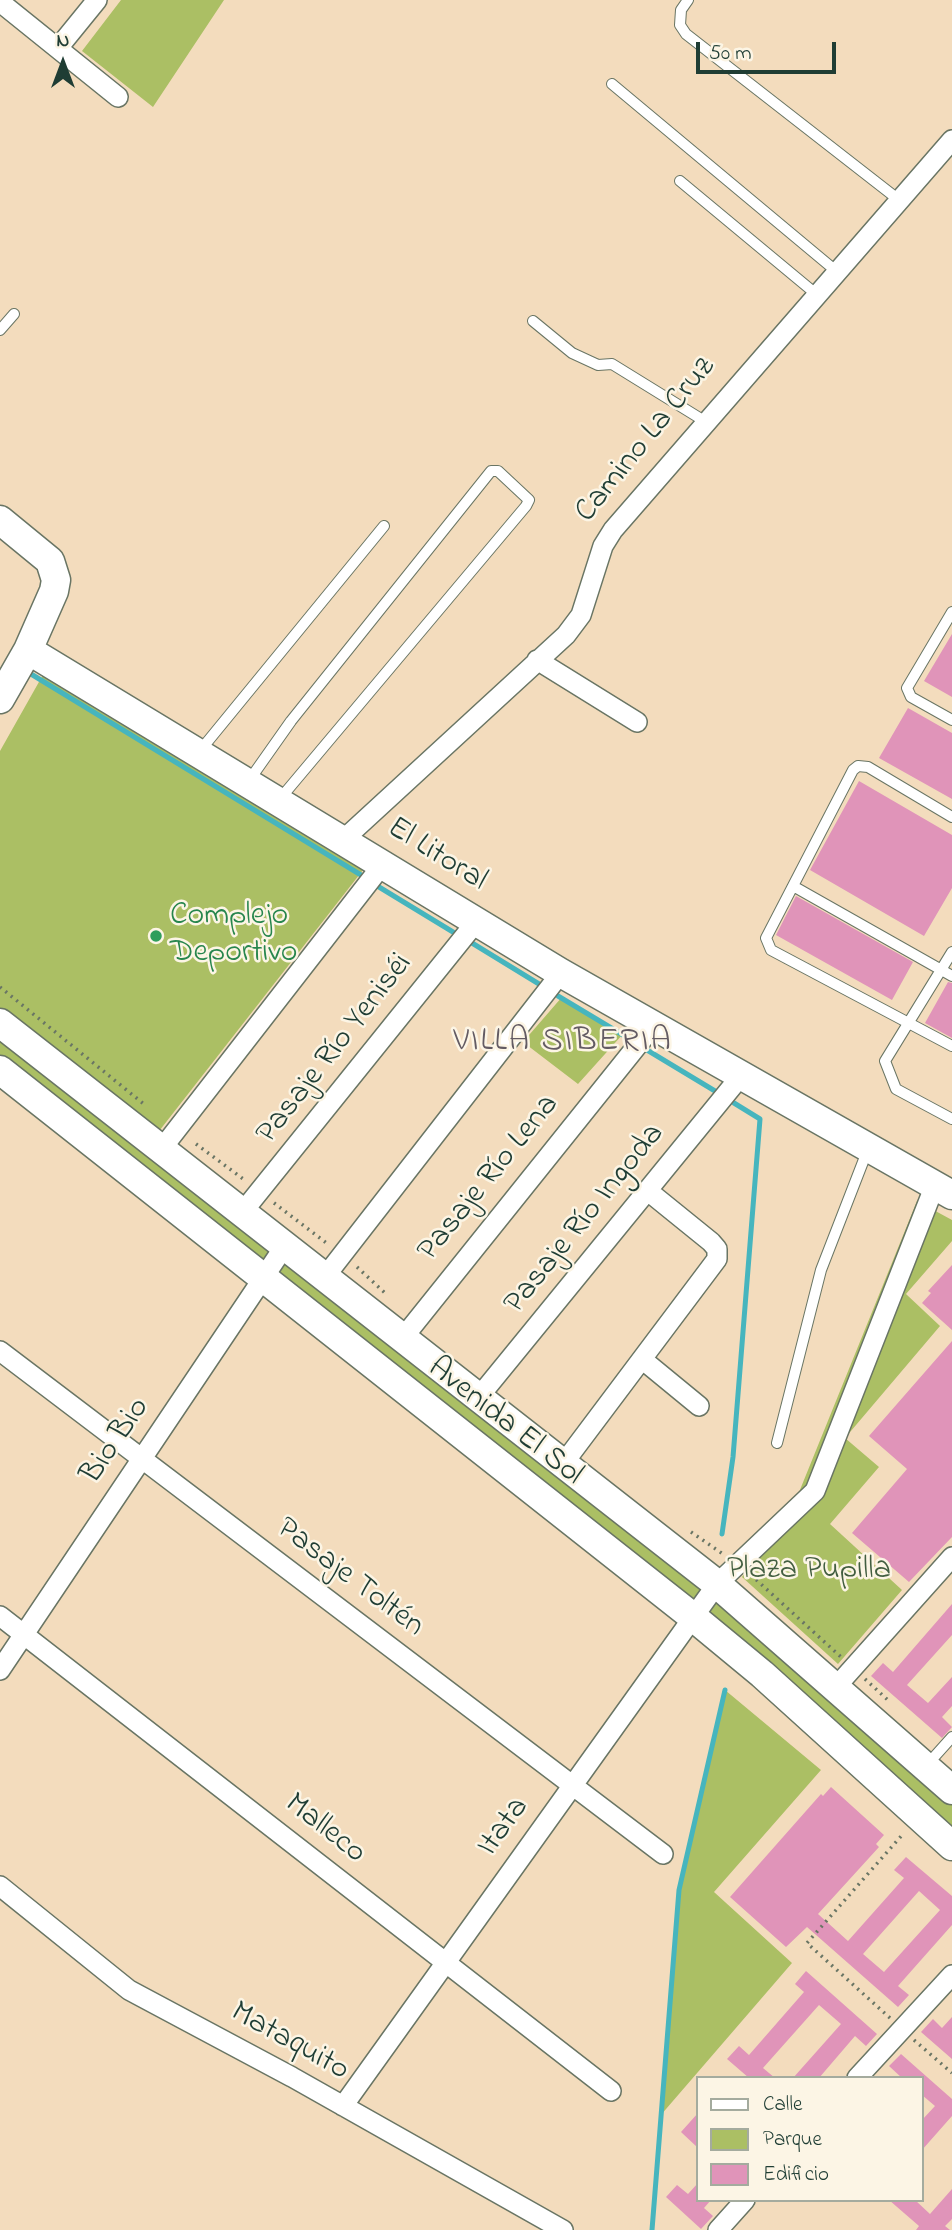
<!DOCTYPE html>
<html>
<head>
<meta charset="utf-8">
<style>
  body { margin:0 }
  #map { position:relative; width:952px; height:2230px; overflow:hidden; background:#f3dcbd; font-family:"Indie Flower",sans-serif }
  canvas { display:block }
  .legend { position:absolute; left:696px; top:2076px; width:228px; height:126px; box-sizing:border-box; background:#fcf5e5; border:2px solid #a4ab9e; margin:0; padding:9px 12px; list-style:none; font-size:21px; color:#1f3d34 }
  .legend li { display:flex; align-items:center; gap:14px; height:35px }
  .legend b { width:35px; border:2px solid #a4ab9e }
  .north { position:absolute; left:28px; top:28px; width:70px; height:70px; -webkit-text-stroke:5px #fcf5e5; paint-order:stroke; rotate:0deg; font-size:19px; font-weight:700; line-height:28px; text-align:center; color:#1f3d34 }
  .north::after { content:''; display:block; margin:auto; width:24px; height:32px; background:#1f3d34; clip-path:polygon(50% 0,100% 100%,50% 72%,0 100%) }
  .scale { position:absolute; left:696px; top:42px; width:140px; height:32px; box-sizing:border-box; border:4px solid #1f3d34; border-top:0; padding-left:9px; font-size:21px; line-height:24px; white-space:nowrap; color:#1f3d34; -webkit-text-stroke:5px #fcf5e5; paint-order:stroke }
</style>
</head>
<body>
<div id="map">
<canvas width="952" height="2230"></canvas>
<ul class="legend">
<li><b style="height:9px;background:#fff"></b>Calle</li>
<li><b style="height:19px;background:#abbf64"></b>Parque</li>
<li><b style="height:19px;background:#e094b9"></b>Edificio</li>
</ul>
<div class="north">N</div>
<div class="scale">50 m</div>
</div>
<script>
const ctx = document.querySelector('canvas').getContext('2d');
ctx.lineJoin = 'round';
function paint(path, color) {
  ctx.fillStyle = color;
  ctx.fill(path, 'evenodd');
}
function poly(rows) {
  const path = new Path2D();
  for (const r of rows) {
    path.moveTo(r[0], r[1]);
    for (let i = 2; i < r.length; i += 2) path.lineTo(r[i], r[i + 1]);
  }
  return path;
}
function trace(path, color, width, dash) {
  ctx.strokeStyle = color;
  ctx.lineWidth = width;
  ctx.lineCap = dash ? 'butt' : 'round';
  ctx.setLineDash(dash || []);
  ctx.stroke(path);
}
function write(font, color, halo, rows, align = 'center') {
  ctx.font = font + ' "Indie Flower",sans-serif';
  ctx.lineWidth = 5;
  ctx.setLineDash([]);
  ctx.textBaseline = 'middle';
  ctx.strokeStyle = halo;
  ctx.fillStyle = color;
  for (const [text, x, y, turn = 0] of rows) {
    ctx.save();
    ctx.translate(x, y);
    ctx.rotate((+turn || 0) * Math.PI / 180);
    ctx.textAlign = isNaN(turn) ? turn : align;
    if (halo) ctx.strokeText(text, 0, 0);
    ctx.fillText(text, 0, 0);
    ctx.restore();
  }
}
paint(poly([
  [121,0,224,0,153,107,82,51],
  [44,673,370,861,156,1135,0,1011,0,751],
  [562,997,623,1034,578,1084,523,1042],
  [0,1035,401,1340,952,1793,952,1833,0,1063],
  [917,1201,952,1220,952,1241,906,1294,940,1326,845,1438,879,1467,830,1524,902,1590,838,1664,742,1577,791,1512],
  [725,1690,821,1770,714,1892,792,1963,660,2116,679,1890]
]), '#abbf64');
trace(poly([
  [31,674,361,875],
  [379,887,453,932],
  [472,943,539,984],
  [558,996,628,1038],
  [647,1050,715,1091],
  [722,1534,733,1457,760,1119,734,1103],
  [652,2230,679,1890,725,1690]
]), '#46b5be', 5);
paint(poly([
  [952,634,952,697,924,681],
  [908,708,952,733,952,799,879,758],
  [859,781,952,835,952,888,924,936,810,870],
  [796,896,913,962,892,1000,776,935],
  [948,982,952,983,952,1038,925,1023],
  [952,1265,952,1330,922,1303,931,1293,928,1291],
  [952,1341,952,1537,909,1582,852,1533,907,1469,869,1436],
  [952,1604,952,1635,907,1685,928,1703,952,1677,952,1706,942,1717,952,1727,942,1738,871,1676,883,1663,893,1672],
  [831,1787,884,1835,876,1844,879,1847,818,1914,848,1941,904,1878,894,1870,906,1857,952,1896,952,1925,898,1986,909,1995,898,2007,807,1927,786,1947,730,1897,821,1794,823,1796],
  [919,1891,940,1910,884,1972,863,1954],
  [806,1971,877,2034,866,2046,855,2036,819,2078,793,2078,841,2024,819,2005,763,2068,775,2078,749,2078,727,2059,739,2046,749,2055,804,1992,795,1984],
  [952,2017,952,2059,921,2032,933,2019,942,2028],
  [901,2054,952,2099,952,2116,922,2150,922,2120,935,2106,922,2095,922,2078,902,2078,889,2066],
  [698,2113,698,2148,681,2132],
  [698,2183,698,2200,711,2200,704,2208,713,2216,701,2229,666,2197,677,2185,688,2194],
  [952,2189,952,2219,945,2226,950,2230,916,2230,919,2226,889,2200,915,2200,930,2214]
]), '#e094b9');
const lane = poly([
  [688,0,681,10,680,25,686,34,899,200],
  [612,84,836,271],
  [680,181,816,294],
  [533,321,572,353,598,365,612,364,706,422],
  [0,330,14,314],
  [952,612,907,688,911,697,952,720],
  [199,752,384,526],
  [248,782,291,721,491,471,498,471,529,500,526,506,279,800],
  [952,817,868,767,858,766,853,770,766,938,771,950,952,1046],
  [793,886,952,976],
  [952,952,885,1061,896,1089,952,1119],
  [777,1443,821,1270,868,1149],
  [926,1766,952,1737]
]);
const street = poly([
  [0,2,118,97],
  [58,48,97,0],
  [537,660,637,722],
  [343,840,566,635,581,615,603,546,613,530,952,140],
  [160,1151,383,864],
  [241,1214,476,922],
  [324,1278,561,973],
  [402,1339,653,1026],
  [0,1351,663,1854],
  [643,1360,699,1406],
  [478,1398,740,1077],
  [563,1464,717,1259,717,1249,711,1242,648,1191],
  [0,1616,611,2091],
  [0,1670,284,1247],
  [835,1688,952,1557],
  [0,1886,129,1990,292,2077,563,2230],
  [857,2078,952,1975],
  [343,2106,717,1584,815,1491,935,1185],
  [718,2230,745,2200]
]);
const secondary = poly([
  [0,520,50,561,56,580,54,591,28,650,0,699],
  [28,650,561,973,952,1195],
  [0,1023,717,1584,952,1790],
  [0,1070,693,1617,762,1674,952,1846]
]);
trace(lane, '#697564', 12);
trace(street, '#697564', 22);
trace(secondary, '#697564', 31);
trace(poly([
  [0,987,145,1105],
  [196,1144,246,1181],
  [274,1203,329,1245],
  [357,1267,385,1293],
  [691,1532,723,1554],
  [751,1575,841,1657],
  [865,1679,890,1702],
  [890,2018,807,1943,903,1834],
  [914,2040,952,2073]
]), '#697564', 3.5, [2, 5]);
trace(lane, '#fff', 10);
trace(street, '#fff', 19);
trace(secondary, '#fff', 28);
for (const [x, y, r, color] of [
  [156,936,7,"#2e9e5b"]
]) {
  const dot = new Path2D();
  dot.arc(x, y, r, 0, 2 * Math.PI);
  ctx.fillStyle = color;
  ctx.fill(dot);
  trace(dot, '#fcf5e5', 2.5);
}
write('32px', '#1f3d34', '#fcf5e5', [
  ["Camino La Cruz",647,441,-51],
  ["El Litoral",436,856,32],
  ["Pasaje Río Yeniséi",336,1050,-52],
  ["Pasaje Río Lena",490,1179,-51],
  ["Pasaje Río Ingoda",586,1220,-51],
  ["Avenida El Sol",504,1423,38],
  ["Bio Bio",117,1442,-56],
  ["Pasaje Toltén",349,1579,37],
  ["Itata",505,1828,-54],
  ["Malleco",324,1830,38],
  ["Mataquito",289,2043,29]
]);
write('32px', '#27864d', '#fcf5e5', [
  ["Complejo",170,918],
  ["Deportivo",170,955]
], 'left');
write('32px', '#425e40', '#fcf5e5', [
  ["Plaza Pupilla",809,1572]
]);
ctx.letterSpacing = '2px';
write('33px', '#635b63', '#fcf5e5', [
  ["VILLA SIBERIA",563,1044]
]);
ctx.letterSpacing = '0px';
</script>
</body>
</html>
